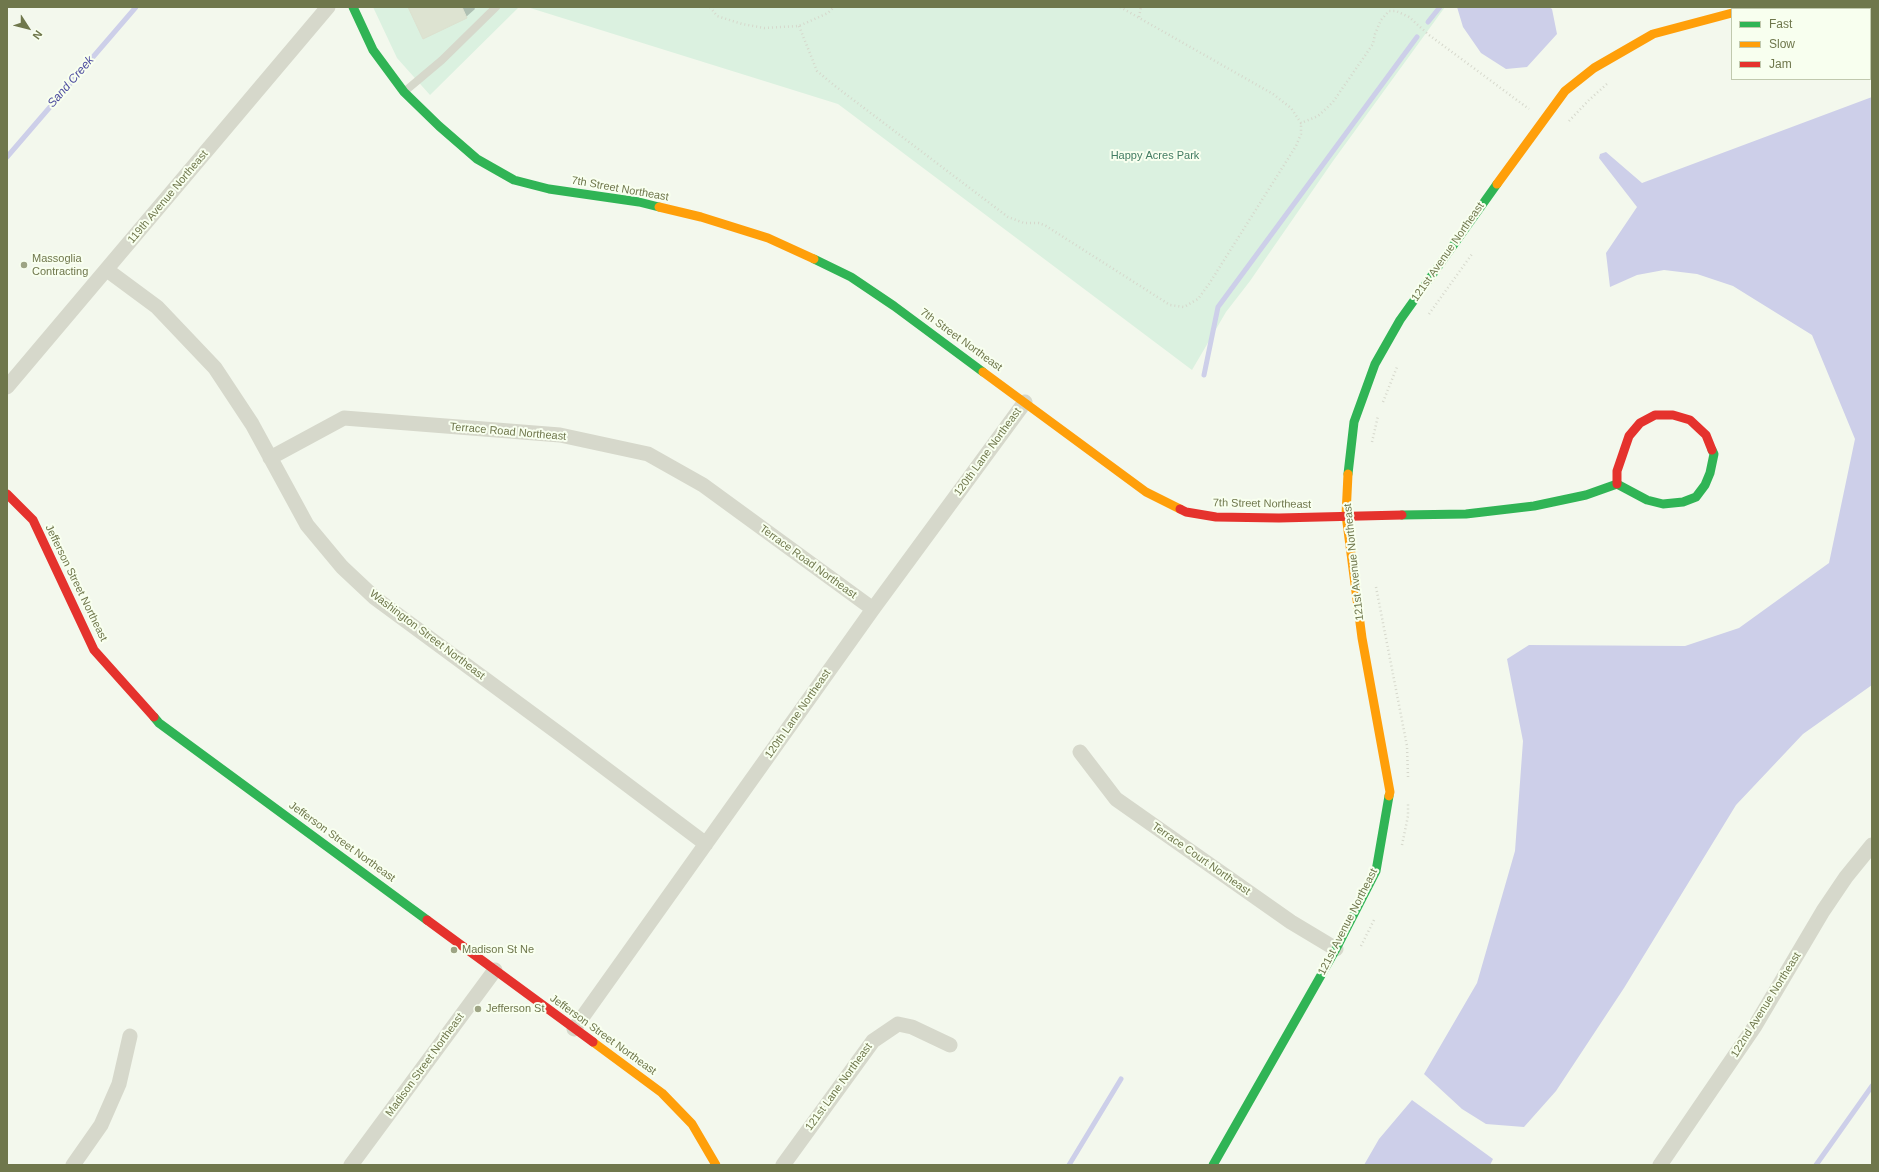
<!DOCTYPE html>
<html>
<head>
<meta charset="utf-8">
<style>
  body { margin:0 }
  #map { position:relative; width:1879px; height:1172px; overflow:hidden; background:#f3f8ed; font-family:Helvetica,sans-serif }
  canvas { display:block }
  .frame { position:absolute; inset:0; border:8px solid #6f774c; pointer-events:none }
  .legend { position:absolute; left:1731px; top:8px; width:140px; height:72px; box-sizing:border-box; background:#f8ffef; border:1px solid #c1c9ae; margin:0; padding:5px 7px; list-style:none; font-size:12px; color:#6f774c }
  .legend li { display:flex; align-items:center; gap:8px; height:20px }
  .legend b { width:20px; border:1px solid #c1c9ae }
  .north { position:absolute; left:8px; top:8px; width:40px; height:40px; -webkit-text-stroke:3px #f8ffef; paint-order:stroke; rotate:126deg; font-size:11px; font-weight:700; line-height:16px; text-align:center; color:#6f774c }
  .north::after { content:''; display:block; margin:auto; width:14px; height:18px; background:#6f774c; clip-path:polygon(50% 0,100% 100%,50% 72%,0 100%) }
</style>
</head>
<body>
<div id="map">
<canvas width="1879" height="1172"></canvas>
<div class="frame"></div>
<ul class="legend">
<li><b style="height:5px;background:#30b455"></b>Fast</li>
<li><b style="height:5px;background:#ff9f0a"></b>Slow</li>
<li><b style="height:5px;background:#e5322d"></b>Jam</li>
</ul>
<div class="north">N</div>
</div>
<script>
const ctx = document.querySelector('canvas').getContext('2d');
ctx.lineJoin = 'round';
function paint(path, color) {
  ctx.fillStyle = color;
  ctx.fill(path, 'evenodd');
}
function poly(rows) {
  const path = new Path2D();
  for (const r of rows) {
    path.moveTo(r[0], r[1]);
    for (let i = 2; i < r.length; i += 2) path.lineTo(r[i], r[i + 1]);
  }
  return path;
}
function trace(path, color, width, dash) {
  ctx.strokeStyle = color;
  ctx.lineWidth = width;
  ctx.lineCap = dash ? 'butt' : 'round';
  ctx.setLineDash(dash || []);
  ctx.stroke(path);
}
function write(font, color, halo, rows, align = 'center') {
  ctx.font = font + ' Helvetica,sans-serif';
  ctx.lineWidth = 4;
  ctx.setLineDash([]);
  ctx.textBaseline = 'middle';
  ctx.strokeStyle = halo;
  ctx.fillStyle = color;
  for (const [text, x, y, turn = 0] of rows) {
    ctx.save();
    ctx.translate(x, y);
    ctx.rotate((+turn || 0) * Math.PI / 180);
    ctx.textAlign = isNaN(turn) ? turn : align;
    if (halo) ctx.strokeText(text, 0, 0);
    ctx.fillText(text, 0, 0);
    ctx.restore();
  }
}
paint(poly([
  [373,7,519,7,430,95,397,58],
  [527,7,1445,7,1333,161,1250,281,1226,312,1192,370,838,104]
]), '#dbf1e0');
paint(poly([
  [1457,7,1549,7,1552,9,1557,34,1527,67,1506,69,1481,53,1463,27],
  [1872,97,1872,685,1803,734,1736,805,1624,988,1556,1091,1524,1127,1486,1124,1462,1109,1424,1074,1477,983,1515,851,1523,741,1507,659,1529,645,1685,646,1739,628,1829,563,1855,439,1812,335,1733,286,1697,274,1664,270,1637,275,1610,287,1606,253,1637,207,1599,158,1600,154,1606,152,1642,183],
  [1412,1100,1493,1159,1490,1165,1364,1165,1379,1139]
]), '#cdcfe9');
paint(poly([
  [409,7,474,7,475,9,466,17,424,38]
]), '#0003');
trace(poly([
  [1428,22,1440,7],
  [7,157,136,7],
  [1204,375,1218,307,1417,37],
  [1069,1165,1121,1079],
  [1816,1165,1872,1086]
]), '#cdcfe9', 5);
const building = poly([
  [408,7,462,7,467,18,423,39,408,7]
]);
paint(building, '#dde3d1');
trace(building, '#dce1cf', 1);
trace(poly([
  [710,7,717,16,742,24,764,28,799,26,828,13,834,7],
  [1120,7,1273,94,1291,108,1301,123,1318,116,1333,102,1373,44,1375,34,1381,20,1389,11,1396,11,1409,17,1429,35,1529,109],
  [1812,9,1816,7],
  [1139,17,1141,7],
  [799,26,817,71,835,86,1008,217,1024,223,1039,223,1046,226,1170,305,1184,307,1198,299,1209,284,1296,146,1301,134,1301,123],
  [1569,121,1589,100,1608,83],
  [1429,314,1472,254],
  [1383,402,1397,367],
  [1372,442,1378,416],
  [1376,587,1407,746,1408,777],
  [1402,845,1408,816,1408,804],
  [1361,946,1374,920]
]), '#d6d8cc', 2.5, [1, 3]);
trace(poly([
  [404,92,442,60,496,7]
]), '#d6d8cb', 8);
trace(poly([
  [1747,9,1754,7],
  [107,270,157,307,215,368,252,424,307,525,342,567,375,598,561,735,706,844],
  [7,387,328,7],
  [270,458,344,418,560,435,648,454,703,485,873,609],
  [1080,752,1116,799,1291,922,1336,949],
  [574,1029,873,609,1025,402],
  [73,1165,101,1125,119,1084,130,1036],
  [351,1165,495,970],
  [783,1165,873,1041,898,1024,912,1027,950,1045],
  [1660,1165,1755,1026,1823,911,1846,877,1872,845]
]), '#d6d8cb', 15);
trace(poly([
  [353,7,373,50,404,92,439,126,477,159,514,180,549,189,639,202,659,207],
  [814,259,851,277,894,306,983,372],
  [1348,474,1354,422,1375,364,1400,320,1497,184],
  [1402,515,1466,514,1534,506,1586,495,1617,484,1647,500,1663,504,1683,502,1696,497,1705,485,1710,473,1714,454,1712,450],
  [154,717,159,723,427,920],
  [1213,1165,1336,949,1376,871,1389,796]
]), '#30b455', 9);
trace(poly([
  [1497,184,1565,91,1594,68,1653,34,1732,13],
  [659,207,701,217,768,238,814,259],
  [983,372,1146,492,1180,509],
  [1348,474,1346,515,1362,638,1390,792,1389,796],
  [593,1042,662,1093,692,1124,716,1165]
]), '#ff9f0a', 9);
trace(poly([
  [1617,484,1617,471,1629,436,1640,423,1655,415,1673,415,1690,420,1706,435,1712,450],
  [7,494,33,520,94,650,154,717],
  [1180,509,1186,512,1216,517,1279,518,1402,515],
  [427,920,593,1042]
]), '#e5322d', 9);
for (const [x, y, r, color] of [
  [24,265,4,"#9da484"],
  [454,950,4,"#9da484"],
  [478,1009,4,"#9da484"]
]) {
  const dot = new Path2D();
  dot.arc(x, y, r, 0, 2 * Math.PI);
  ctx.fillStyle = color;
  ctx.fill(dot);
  trace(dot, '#f8ffef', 1.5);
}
write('11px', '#437d63', '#f8ffef', [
  ["Happy Acres Park",1155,156]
]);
write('11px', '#6f774c', '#f8ffef', [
  ["7th Street Northeast",620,189,10],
  ["119th Avenue Northeast",168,197,-50],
  ["121st Avenue Northeast",1448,252,-55],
  ["7th Street Northeast",961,340,36],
  ["Terrace Road Northeast",508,432,5],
  ["120th Lane Northeast",988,452,-54],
  ["7th Street Northeast",1262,504,1],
  ["Terrace Road Northeast",808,562,36],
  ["121st Avenue Northeast",1354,562,-96],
  ["Jefferson Street Northeast",76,583,64],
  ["Washington Street Northeast",427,635,37],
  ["120th Lane Northeast",798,714,-55],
  ["Jefferson Street Northeast",342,842,36],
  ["Terrace Court Northeast",1201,859,35],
  ["121st Avenue Northeast",1348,922,-63],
  ["122nd Avenue Northeast",1766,1005,-58],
  ["Jefferson Street Northeast",603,1035,36],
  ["Madison Street Northeast",425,1065,-54],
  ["121st Lane Northeast",839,1087,-54]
]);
write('11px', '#6f774c', '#f8ffef', [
  ["Massoglia",32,259],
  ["Contracting",32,272],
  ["Madison St Ne",462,950],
  ["Jefferson St",486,1009]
], 'left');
write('italic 12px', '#4f4ea0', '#f8ffef', [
  ["Sand Creek",71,82,-49]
]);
</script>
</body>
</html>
